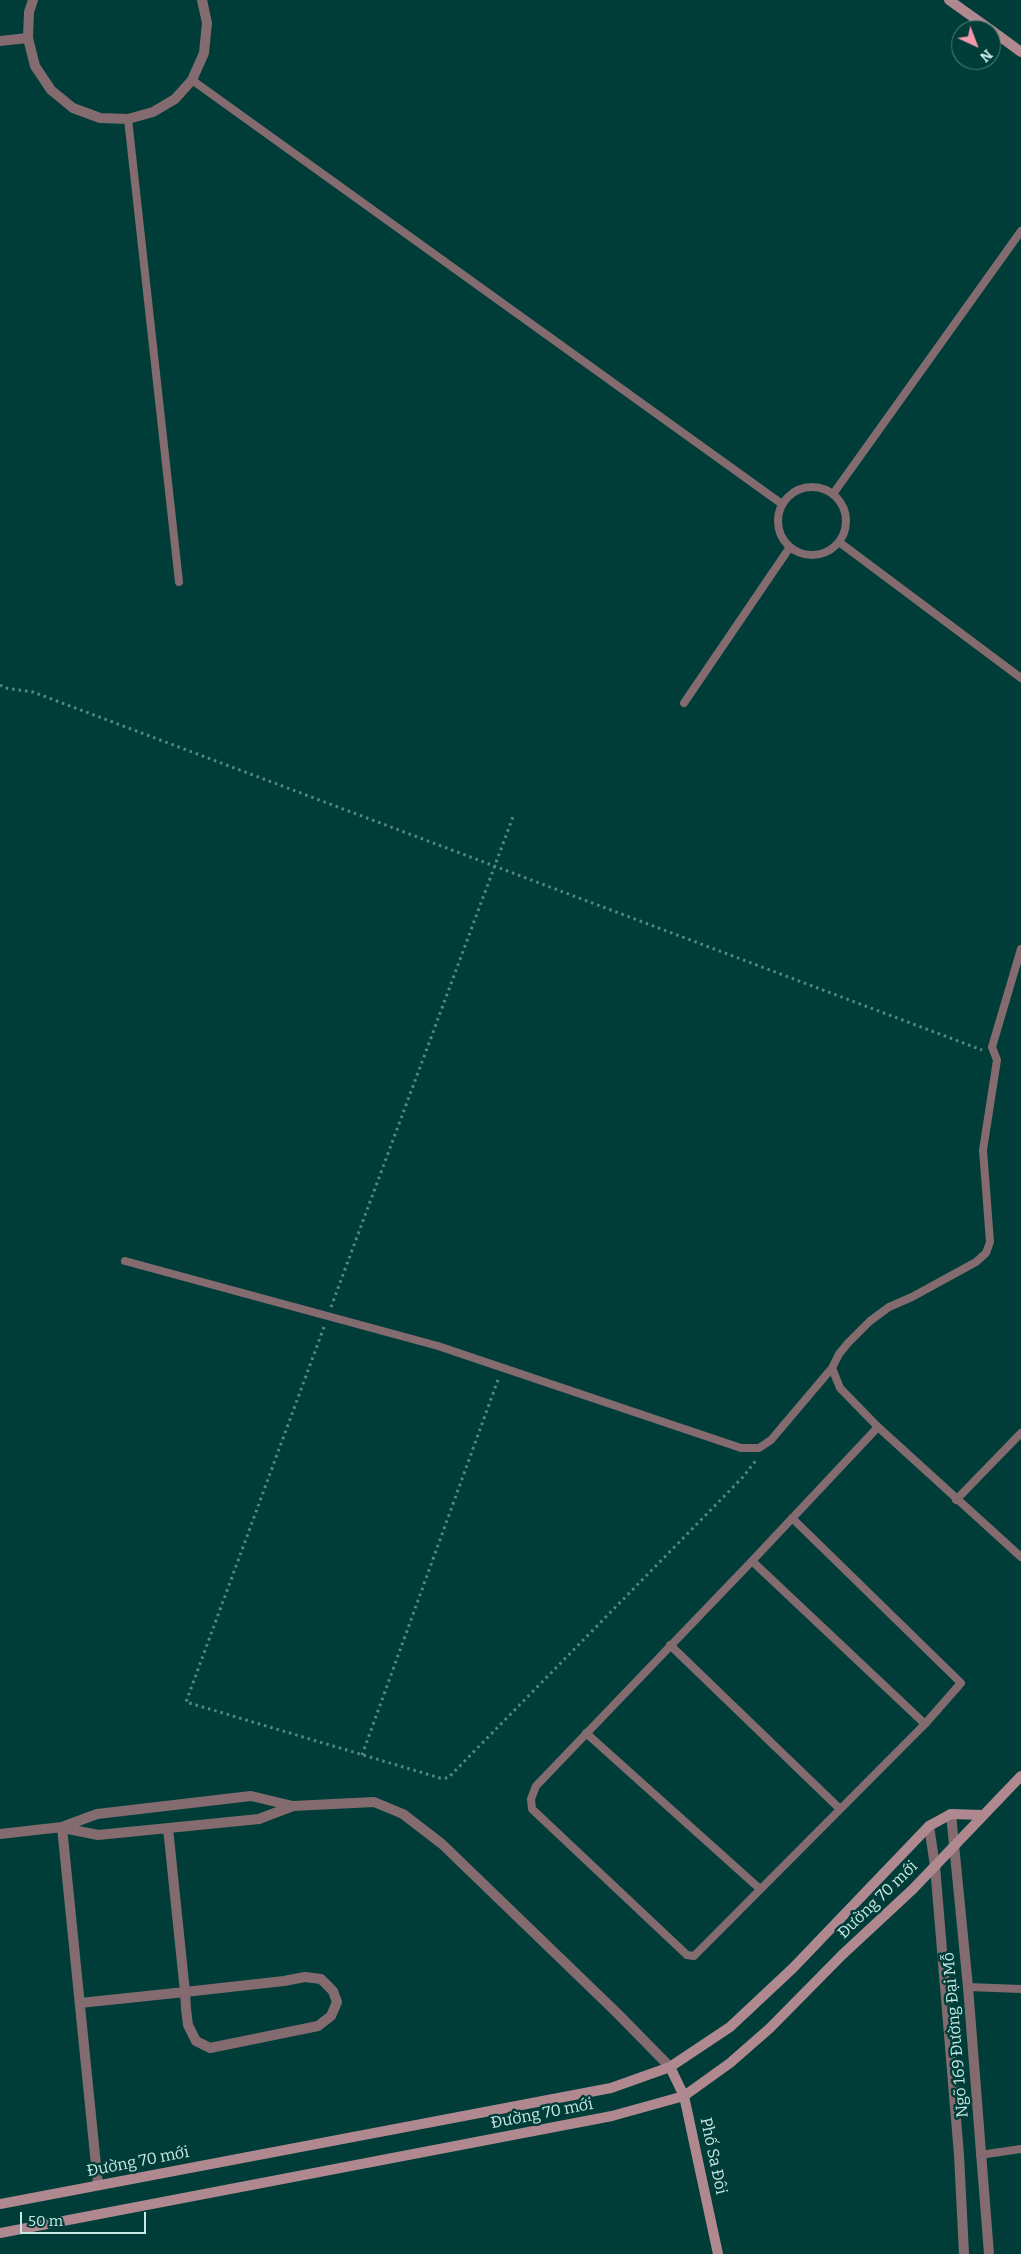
<!DOCTYPE html>
<html>
<head>
<meta charset="utf-8">
<style>
  body { margin:0 }
  #map { position:relative; width:1021px; height:2254px; overflow:hidden; background:#003d38; font-family:Bitter,serif }
  canvas { display:block }
  .north { position:absolute; left:951px; top:20px; width:50px; height:50px; box-sizing:border-box; background:#003d38; border:1px solid #50827e; border-radius:50%; rotate:137deg; font-size:14px; font-weight:700; line-height:20px; text-align:center; color:#c8eae6 }
  .north::after { content:''; display:block; margin:auto; width:18px; height:22px; background:#f29aac; clip-path:polygon(50% 0,100% 100%,50% 72%,0 100%) }
  .scale { position:absolute; left:20px; top:2212px; width:126px; height:22px; box-sizing:border-box; border:2px solid #c8eae6; border-top:0; padding-left:6px; font-size:15px; line-height:18px; white-space:nowrap; color:#c8eae6; -webkit-text-stroke:4px #003d38; paint-order:stroke }
</style>
</head>
<body>
<div id="map">
<canvas width="1021" height="2254"></canvas>
<div class="north">N</div>
<div class="scale">50 m</div>
</div>
<script>
const ctx = document.querySelector('canvas').getContext('2d');
ctx.lineJoin = 'round';
function poly(rows) {
  const path = new Path2D();
  for (const r of rows) {
    if (r.length === 3) {
      path.moveTo(r[0] + r[2], r[1]);
      path.arc(r[0], r[1], r[2], 0, 2 * Math.PI);
      continue;
    }
    path.moveTo(r[0], r[1]);
    for (let i = 2; i < r.length; i += 2) path.lineTo(r[i], r[i + 1]);
  }
  return path;
}
function trace(path, color, width, dash) {
  ctx.strokeStyle = color;
  ctx.lineWidth = width;
  ctx.lineCap = dash ? 'butt' : 'round';
  ctx.setLineDash(dash || []);
  ctx.stroke(path);
}
function write(font, color, halo, rows, align = 'center') {
  ctx.font = font + ' Bitter,serif';
  ctx.lineWidth = 5;
  ctx.setLineDash([]);
  ctx.textBaseline = 'middle';
  ctx.strokeStyle = halo;
  ctx.fillStyle = color;
  for (const [text, x, y, turn = 0] of rows) {
    ctx.save();
    ctx.translate(x, y);
    ctx.rotate((+turn || 0) * Math.PI / 180);
    ctx.textAlign = isNaN(turn) ? turn : align;
    if (halo) ctx.strokeText(text, 0, 0);
    ctx.fillText(text, 0, 0);
    ctx.restore();
  }
}
trace(poly([
  [0,685,5,688,33,692,982,1050],
  [331,1307,514,814],
  [324,1327,186,1702,440,1778,448,1778,743,1477,757,1459],
  [362,1755,499,1377]
]), '#568783', 3, [2.5, 4]);
trace(poly([
  [192,80,782,504],
  [128,119,179,582],
  [812,521,34],
  [833,494,1021,231],
  [839,542,1021,678],
  [684,703,790,547],
  [1021,949,992,1047,997,1060,983,1150,990,1242,986,1253,976,1262,912,1297,889,1307,870,1321,848,1343,839,1354,832,1368,840,1388,878,1427,1021,1557],
  [125,1261,438,1346,741,1448,759,1448,771,1440,832,1368],
  [878,1427,752,1561,925,1724],
  [956,1500,1021,1433],
  [752,1561,536,1786,531,1799,532,1809,687,1955,694,1956,925,1724,961,1683,792,1518],
  [670,1645,840,1809],
  [586,1733,760,1889],
  [968,1987,1021,1989],
  [980,2155,1021,2149]
]), '#836b6f', 8);
trace(poly([
  [33,0,29,12,28,38,35,66,51,90,73,108,100,118,128,119,153,112,175,99,192,80,204,53,207,23,202,0],
  [0,41,28,38],
  [951,1814,968,1987,989,2254],
  [929,1826,935,1866,959,2155,964,2254],
  [62,1827,98,2185],
  [63,1828,98,1835,259,1819,293,1806],
  [0,1834,62,1827,97,1814,251,1796,293,1806,374,1802,403,1814,442,1844,617,2013,670,2067],
  [80,2003,185,1992,284,1981,305,1977,321,1979,333,1991,337,2002,331,2016,318,2026,210,2048,196,2041,188,2025,186,2009,185,1992,168,1828]
]), '#836b6f', 10);
trace(poly([
  [949,0,991,30],
  [991,30,1021,52],
  [670,2067,684,2096,718,2254],
  [0,2204,611,2088,670,2067,730,2027,793,1968,929,1826,951,1814,983,1815],
  [0,2233,612,2116,684,2096,730,2063,770,2028,842,1955,913,1889,1021,1776]
]), '#b08990', 10);
write('16px', '#c8eae6', '#003d38', [
  ["Đường 70 mới",878,1900,-44],
  ["Ngõ 169 Đường Đại Mỗ",956,2035,-95],
  ["Đường 70 mới",542,2114,-11],
  ["Phố Sa Đôi",713,2156,78],
  ["Đường 70 mới",138,2162,-11]
]);
</script>
</body>
</html>
